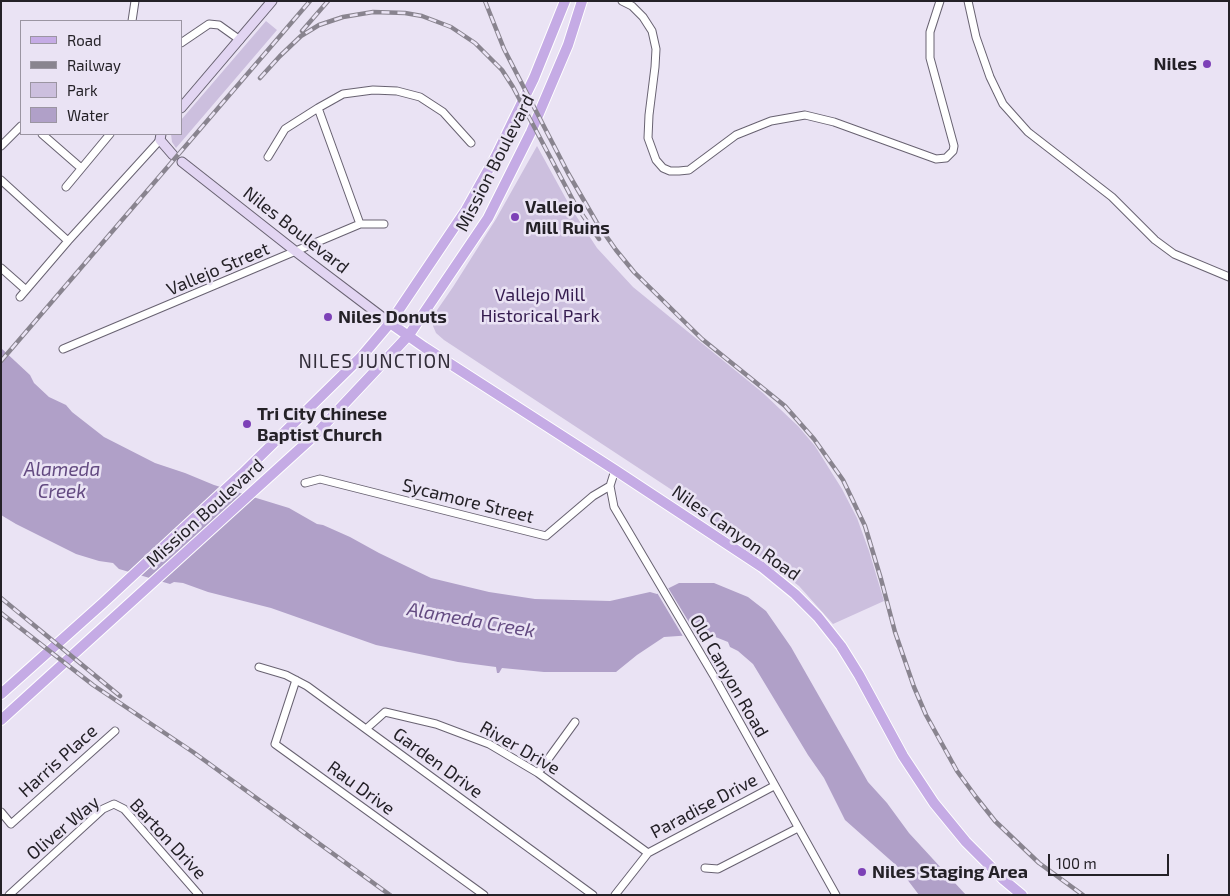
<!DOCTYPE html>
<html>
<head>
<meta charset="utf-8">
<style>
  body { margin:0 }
  #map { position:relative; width:1230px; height:896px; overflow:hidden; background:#eae3f4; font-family:"Exo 2",sans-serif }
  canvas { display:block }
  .frame { position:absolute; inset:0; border:2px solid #242127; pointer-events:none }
  .legend { position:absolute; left:20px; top:20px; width:162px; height:115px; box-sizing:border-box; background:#eae3f4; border:1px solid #9b95a2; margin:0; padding:6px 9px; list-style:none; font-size:15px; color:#242127 }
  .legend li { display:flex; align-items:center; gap:10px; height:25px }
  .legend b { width:25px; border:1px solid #9b95a2 }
  .scale { position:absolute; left:1048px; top:854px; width:121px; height:22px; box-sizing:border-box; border:2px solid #242127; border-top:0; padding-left:6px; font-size:15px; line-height:18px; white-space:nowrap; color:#242127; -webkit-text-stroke:4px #eae3f4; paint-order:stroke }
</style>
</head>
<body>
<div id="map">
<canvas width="1230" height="896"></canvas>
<div class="frame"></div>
<ul class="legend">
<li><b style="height:6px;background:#c5abe5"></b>Road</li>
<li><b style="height:6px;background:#89848f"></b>Railway</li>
<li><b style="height:14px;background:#ccbfde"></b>Park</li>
<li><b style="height:14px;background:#b0a0c8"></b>Water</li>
</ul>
<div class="scale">100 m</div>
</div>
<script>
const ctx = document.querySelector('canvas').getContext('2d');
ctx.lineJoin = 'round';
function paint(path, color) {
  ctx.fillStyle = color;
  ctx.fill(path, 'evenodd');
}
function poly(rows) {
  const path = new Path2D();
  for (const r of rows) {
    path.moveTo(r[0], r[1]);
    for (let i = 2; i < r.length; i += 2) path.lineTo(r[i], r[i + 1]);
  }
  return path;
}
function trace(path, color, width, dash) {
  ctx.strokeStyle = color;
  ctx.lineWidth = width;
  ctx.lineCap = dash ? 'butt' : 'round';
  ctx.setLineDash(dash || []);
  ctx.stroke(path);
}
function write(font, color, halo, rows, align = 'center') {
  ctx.font = font + ' "Exo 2",sans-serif';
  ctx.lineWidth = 5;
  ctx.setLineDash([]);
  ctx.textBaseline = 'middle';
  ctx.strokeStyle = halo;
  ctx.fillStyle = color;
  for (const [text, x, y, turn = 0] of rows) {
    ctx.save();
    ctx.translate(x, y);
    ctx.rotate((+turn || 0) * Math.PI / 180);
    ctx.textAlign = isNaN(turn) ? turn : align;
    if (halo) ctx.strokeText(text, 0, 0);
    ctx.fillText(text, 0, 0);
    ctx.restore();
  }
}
paint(poly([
  [266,21,277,30,176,148,172,142,171,134,181,134,181,120],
  [537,146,571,208,597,248,633,287,763,393,798,426,815,446,842,489,857,518,869,551,884,601,833,624,799,586,672,490,444,340,436,333,433,326,433,316,453,287,496,219]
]), '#ccbfde');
paint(poly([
  [1,348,30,375,34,383,49,397,66,405,72,412,104,437,155,463,185,473,214,485,289,508,317,524,323,525,350,537,379,553,431,578,489,592,535,599,610,601,650,592,657,594,679,583,714,583,748,597,766,611,791,647,868,782,887,803,909,833,966,895,919,895,897,866,845,820,824,778,808,755,753,664,738,651,730,647,728,642,708,634,664,637,637,655,616,672,544,672,502,668,499,673,497,673,496,667,458,662,376,645,271,608,208,592,183,583,174,582,170,584,119,569,113,563,99,561,76,554,16,524,1,515]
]), '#b0a0c8');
paint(poly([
  [667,586,698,637,684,638,656,591]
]), '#eae3f4');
const street = poly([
  [622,1,632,6,643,17,652,31,656,49,655,67,649,115,648,138,656,160,663,168,670,171,679,171,689,170,736,135,771,121,805,115,834,122,936,159,946,158,953,151,954,146,930,58,930,32,940,1],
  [968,1,976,37,990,77,1003,104,1028,132,1112,197,1155,240,1174,254,1229,277],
  [132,21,135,1],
  [181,43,209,24,219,25,240,40],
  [318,108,360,224],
  [42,134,81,168],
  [1,146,21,126],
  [268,157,285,129,318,108,343,94,373,90,397,91,420,97,443,112,471,143],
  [1,180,68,241],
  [66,187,110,134],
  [1,268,26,290],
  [20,297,68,241,160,140],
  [63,349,360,224,384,224],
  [615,470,610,486,614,507,715,678,836,895],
  [305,483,320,479,546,536,593,496,610,486],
  [259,667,286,675,307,686,593,895],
  [296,680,275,744,484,895],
  [366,729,385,712,436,724,489,744,538,773,648,853],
  [538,773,575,722],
  [1,812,11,824,115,731],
  [705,868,718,869,798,828],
  [9,895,103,809,114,804,124,809,199,895],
  [615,895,648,853,774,786]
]);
const secondary = poly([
  [181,108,272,1],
  [161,134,160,140,173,155],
  [182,162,295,251,390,323]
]);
const primary = poly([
  [390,323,424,347,615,470,762,567,795,594,818,617,841,646,859,675,903,756,934,803,966,842,1004,880,1022,895],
  [1,694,103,603,242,474,362,356,390,323,466,210,496,156,534,78,565,1],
  [1,720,314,436,409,335,488,218,531,132,568,45,582,1]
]);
trace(street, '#686271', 9);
trace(secondary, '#686271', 11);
trace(primary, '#fff', 12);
trace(street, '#fff', 7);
trace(secondary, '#e2d5f2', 9);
trace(primary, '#c5abe5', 10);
const rail = poly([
  [485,1,504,49,568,173,597,223,616,250,634,272,702,339,785,406,814,439,843,480,865,526,881,579,895,632,914,687,926,715,957,771,976,797,995,821,1039,863,1083,895],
  [302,31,328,1],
  [260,78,280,56,301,36,319,25,343,17,373,12,405,13,422,16,451,27,475,43,502,70,513,87,575,204,599,239],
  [1,361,310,1],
  [1,598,120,696],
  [1,613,93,685,193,752,390,895]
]);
trace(rail, '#89848f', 4.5);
trace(rail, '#eae3f4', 2.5, [8]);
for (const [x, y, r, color] of [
  [1207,64,5,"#7d41b7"],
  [515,217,5,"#7d41b7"],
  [328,317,5,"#7d41b7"],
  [247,424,5,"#7d41b7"],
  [862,872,5,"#7d41b7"]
]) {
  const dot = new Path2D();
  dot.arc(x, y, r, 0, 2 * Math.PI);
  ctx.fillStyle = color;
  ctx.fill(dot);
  trace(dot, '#eae3f4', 2);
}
write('bold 18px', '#242127', '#eae3f4', [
  ["Niles",1197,64,"right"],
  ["Vallejo",525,207],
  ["Mill Ruins",525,228],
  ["Niles Donuts",338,317],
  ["Tri City Chinese",257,414],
  ["Baptist Church",257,435],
  ["Niles Staging Area",872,872]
], 'left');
write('18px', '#242127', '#eae3f4', [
  ["Mission Boulevard",495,163,-63],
  ["Niles Boulevard",296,230,38],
  ["Vallejo Street",218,269,-23],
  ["Sycamore Street",468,501,14],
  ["Mission Boulevard",205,513,-42],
  ["Niles Canyon Road",736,533,35],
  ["Old Canyon Road",729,676,60],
  ["River Drive",520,748,30],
  ["Harris Place",58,761,-42],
  ["Garden Drive",438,763,36],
  ["Rau Drive",361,788,36],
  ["Paradise Drive",704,806,-28],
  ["Oliver Way",63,828,-40],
  ["Barton Drive",168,839,47]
]);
write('18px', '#351c4f', '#eae3f4', [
  ["Vallejo Mill",540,295],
  ["Historical Park",540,316]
]);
ctx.letterSpacing = '1px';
write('19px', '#322d39', '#eae3f4', [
  ["NILES JUNCTION",375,362]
]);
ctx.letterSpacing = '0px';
write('italic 19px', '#634a81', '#eae3f4', [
  ["Alameda",62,470],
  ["Creek",62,492],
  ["Alameda Creek",471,620,10]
]);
</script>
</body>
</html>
